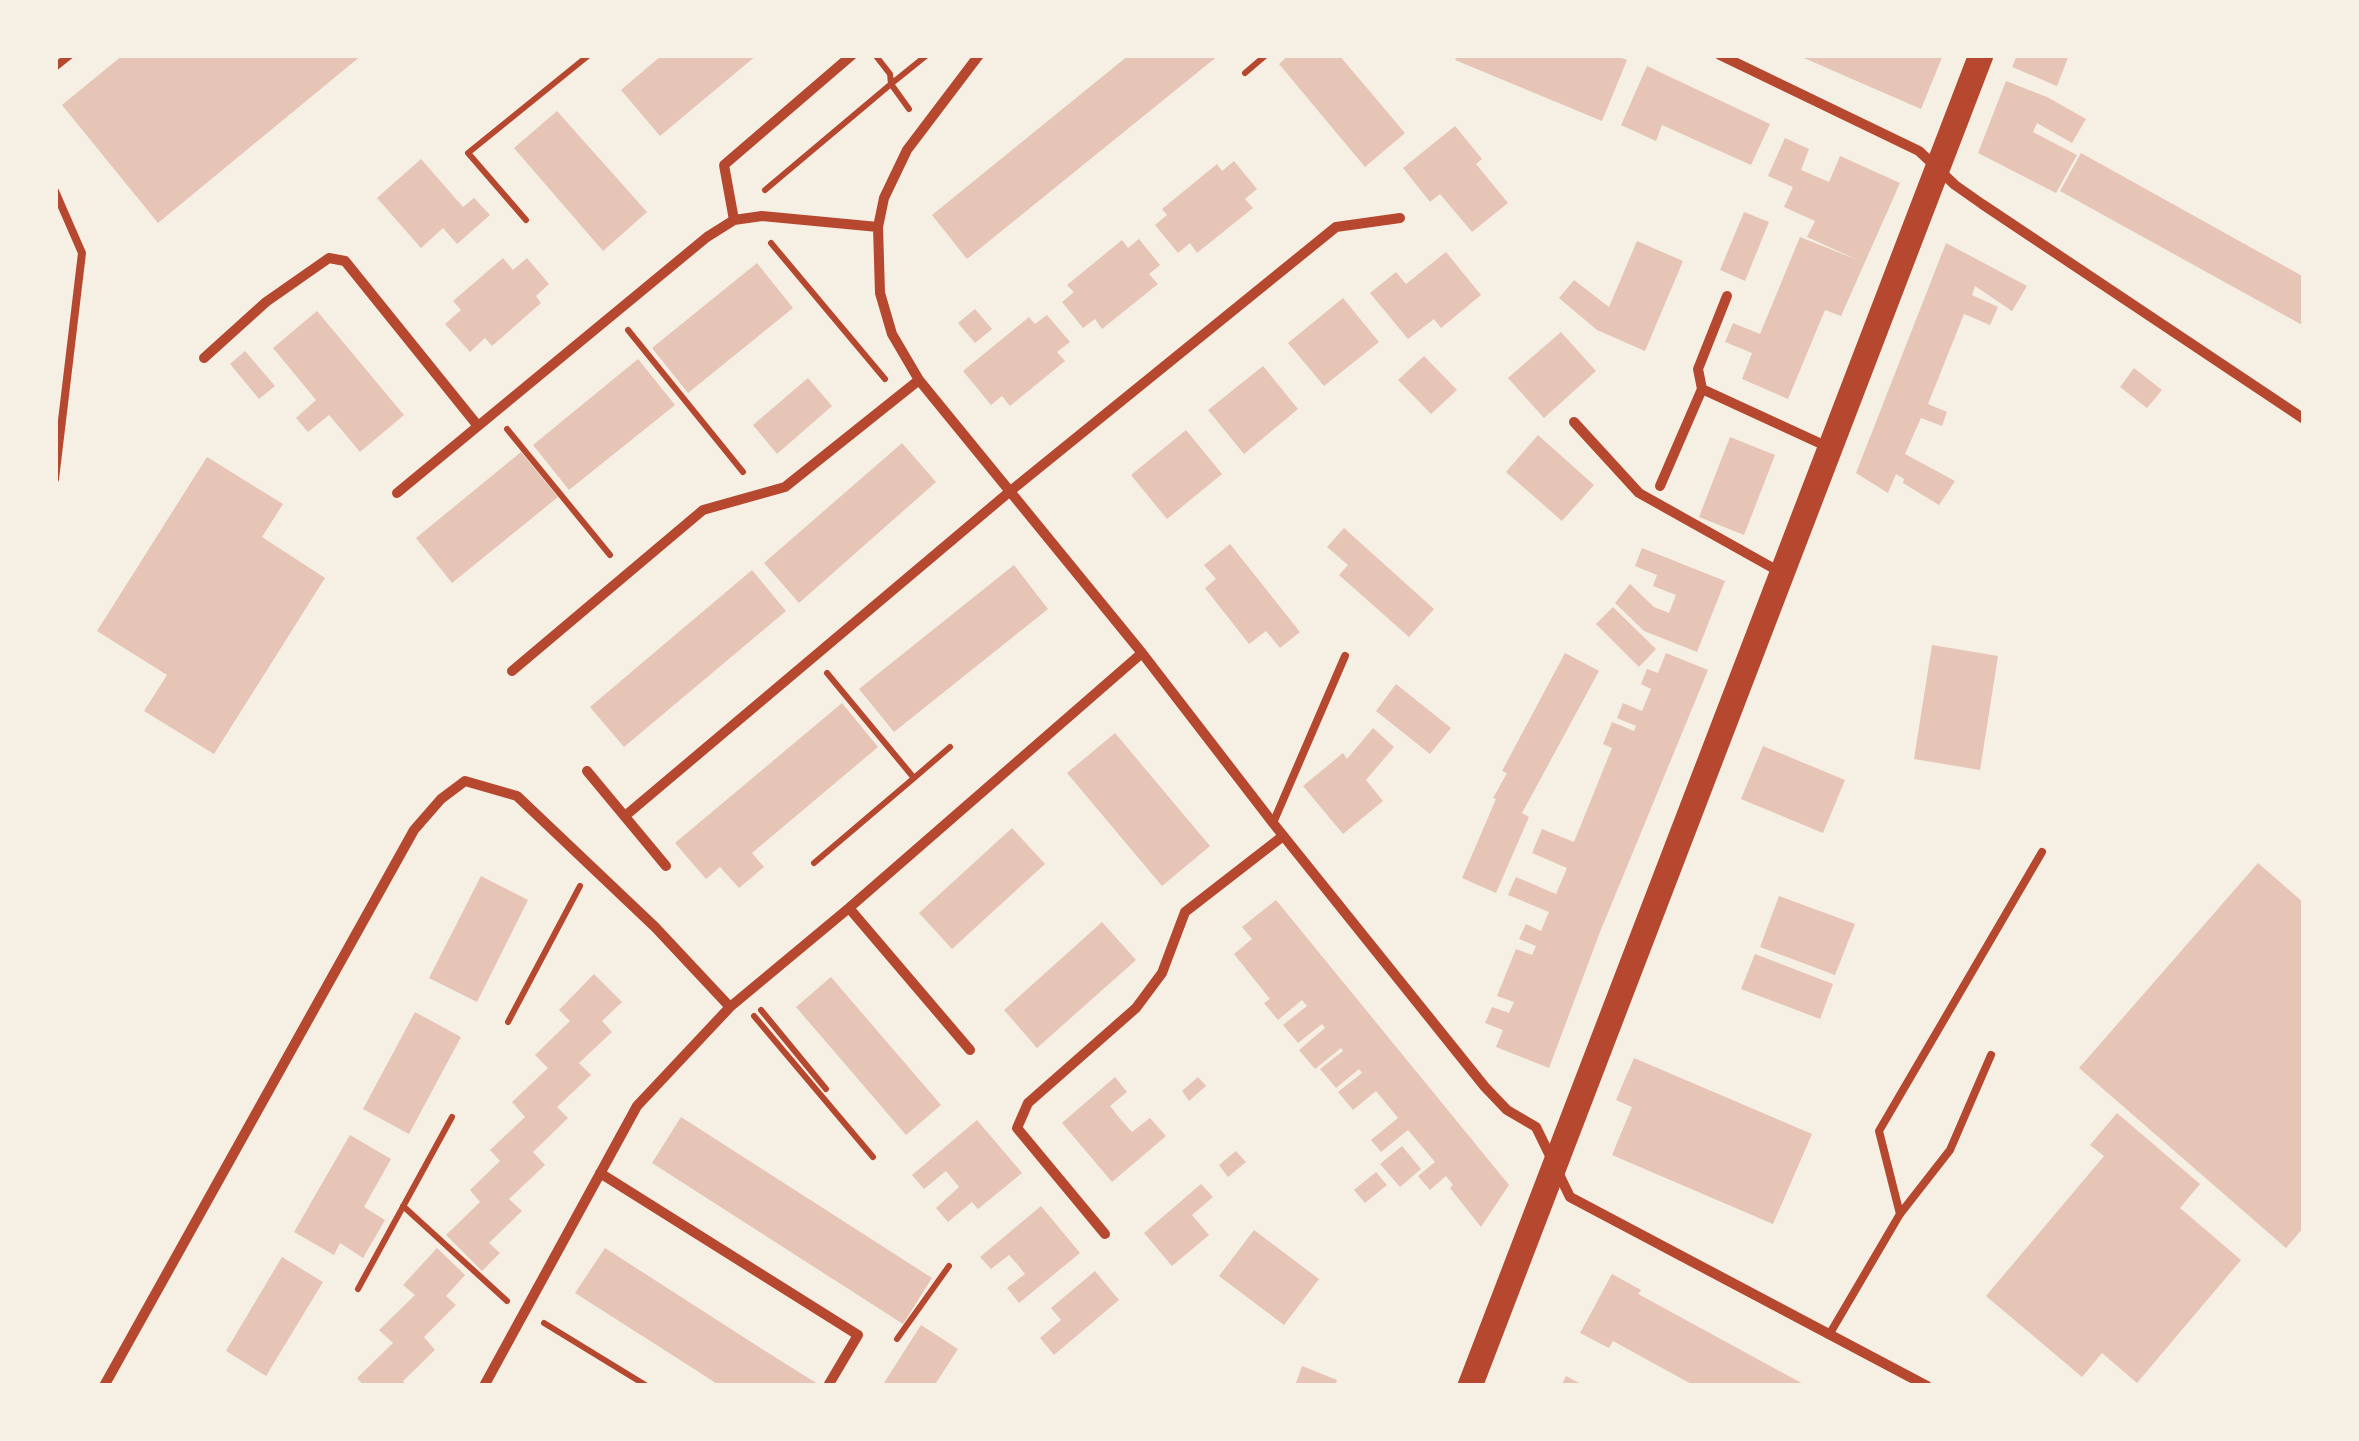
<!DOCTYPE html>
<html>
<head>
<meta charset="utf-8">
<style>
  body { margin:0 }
  #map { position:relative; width:2359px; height:1441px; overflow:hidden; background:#f6efe4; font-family:"Playfair Display",serif }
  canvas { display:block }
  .frame { position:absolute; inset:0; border:58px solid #f6efe4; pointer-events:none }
</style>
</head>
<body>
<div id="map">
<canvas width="2359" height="1441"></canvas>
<div class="frame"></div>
</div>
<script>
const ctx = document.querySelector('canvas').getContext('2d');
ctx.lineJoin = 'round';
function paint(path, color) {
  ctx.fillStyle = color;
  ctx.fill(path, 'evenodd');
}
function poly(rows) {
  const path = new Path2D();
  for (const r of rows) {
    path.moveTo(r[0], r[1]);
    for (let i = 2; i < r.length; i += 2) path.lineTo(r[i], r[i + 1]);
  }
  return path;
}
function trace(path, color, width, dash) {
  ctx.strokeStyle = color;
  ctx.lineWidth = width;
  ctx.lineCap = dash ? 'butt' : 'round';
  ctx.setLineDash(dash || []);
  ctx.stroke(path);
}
paint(poly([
  [123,55,362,55,158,223,62,105],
  [662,55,757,55,660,136,621,90],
  [1129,55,1219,55,967,259,932,215],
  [1289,55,1339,55,1405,133,1365,167,1279,64],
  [1457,55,1614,55,1627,60,1602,121,1455,60],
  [1797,55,1943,55,1921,109],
  [2017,55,2069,55,2057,86,2012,67],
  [1647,66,1770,124,1751,165,1662,125,1656,141,1621,125],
  [2006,81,2047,97,2086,119,2072,143,2037,123,2033,132,2077,155,2056,193,1978,153],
  [557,111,647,212,603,251,514,148],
  [1455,126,1482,159,1476,164,1508,203,1472,232,1440,194,1430,202,1403,168],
  [1785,138,1809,149,1801,170,1829,182,1840,156,1900,183,1841,316,1825,310,1788,399,1742,379,1752,353,1725,342,1733,323,1760,334,1800,237,1860,261,1807,237,1815,221,1784,207,1793,187,1768,176],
  [2081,153,2304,277,2304,326,2060,191],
  [421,159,463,207,474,198,490,215,457,244,443,228,421,248,377,198],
  [1234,161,1257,189,1245,199,1253,208,1197,253,1190,243,1178,253,1155,225,1167,215,1162,209,1217,164,1222,171],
  [1744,212,1769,222,1745,281,1720,270],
  [1139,239,1160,265,1149,274,1158,284,1102,329,1095,319,1083,328,1062,302,1074,292,1067,285,1122,240,1128,248],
  [1637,241,1683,261,1645,351,1597,330,1559,298,1574,280,1609,307],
  [1946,243,2027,286,2012,311,1975,286,1972,295,1998,307,1990,325,1964,314,1928,404,1947,412,1942,426,1921,418,1905,454,1955,481,1939,505,1903,483,1904,479,1896,474,1888,493,1856,473],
  [1446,252,1481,295,1441,328,1434,319,1408,339,1370,293,1396,272,1406,284],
  [503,258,513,270,527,258,549,284,536,296,541,303,492,346,485,338,470,352,445,324,461,310,453,301],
  [757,263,793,308,688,393,652,348],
  [1343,298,1379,342,1324,386,1288,343],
  [975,309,992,329,975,343,958,323],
  [317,311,404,415,360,452,329,415,308,432,296,418,316,400,273,348],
  [1047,315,1070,342,1057,352,1065,361,1010,406,1002,396,991,405,963,371,1029,317,1035,324],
  [1561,332,1596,371,1544,418,1508,378],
  [245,351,275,386,259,399,230,364],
  [1424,356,1457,390,1431,414,1398,380],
  [638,359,675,405,569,490,533,445],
  [1263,366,1298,409,1244,454,1208,410],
  [2134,368,2162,390,2147,408,2120,387],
  [808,378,832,406,777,454,753,425],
  [1186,430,1222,474,1167,519,1131,475],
  [1538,435,1594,485,1562,521,1506,472],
  [1730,437,1775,455,1744,535,1699,517],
  [902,443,936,482,799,603,764,563],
  [521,452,558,497,452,583,416,538],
  [207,457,283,504,262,537,325,578,214,754,144,711,167,675,97,631],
  [1344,528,1434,609,1409,637,1339,575,1348,565,1327,547],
  [1230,544,1300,632,1280,648,1266,631,1249,644,1205,588,1216,579,1204,565],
  [1642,548,1725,581,1697,652,1644,631,1615,603,1630,584,1654,607,1669,613,1676,595,1653,586,1657,575,1635,566],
  [1014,565,1048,609,894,732,859,689],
  [752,570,786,611,624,747,590,707],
  [1613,607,1656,649,1639,667,1596,624],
  [1932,645,1998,656,1980,770,1914,759],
  [1565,653,1599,671,1522,813,1529,817,1496,893,1462,878,1496,799,1493,798,1507,773,1502,771],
  [1666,653,1708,670,1600,932,1549,1068,1496,1047,1503,1030,1485,1023,1492,1007,1509,1013,1514,1002,1497,996,1516,949,1532,955,1536,946,1519,939,1526,924,1541,931,1549,912,1508,895,1516,877,1556,894,1567,868,1532,853,1542,829,1574,842,1612,748,1603,744,1612,722,1634,731,1636,726,1617,718,1623,703,1642,711,1651,689,1641,684,1647,669,1658,673],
  [1396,684,1451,728,1430,754,1376,711],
  [842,703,878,747,752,853,764,867,739,888,720,867,706,879,675,843],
  [1373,728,1394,747,1366,780,1383,801,1343,834,1303,786,1343,753,1347,759],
  [1115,733,1210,846,1162,886,1067,773],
  [1763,746,1845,780,1823,833,1741,799],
  [1012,828,1045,864,952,949,919,913],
  [2258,863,2304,903,2304,1227,2286,1248,2079,1068],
  [481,876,528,900,477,1002,429,978],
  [1779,896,1855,924,1835,975,1760,947],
  [1276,900,1509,1185,1481,1227,1450,1188,1453,1185,1446,1176,1430,1190,1418,1176,1435,1162,1408,1130,1381,1152,1371,1140,1398,1118,1376,1091,1353,1110,1338,1092,1362,1073,1359,1069,1336,1088,1320,1069,1343,1051,1341,1048,1315,1069,1299,1050,1325,1028,1322,1024,1298,1043,1283,1025,1307,1006,1302,1000,1278,1020,1264,1003,1270,999,1234,954,1252,939,1242,927],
  [1102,922,1136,960,1037,1048,1004,1010],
  [1755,954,1833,984,1820,1019,1741,989],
  [594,974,622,1002,602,1021,612,1032,579,1063,591,1075,557,1107,568,1118,533,1152,545,1165,509,1199,522,1211,489,1243,500,1253,482,1271,446,1235,480,1202,470,1190,500,1161,490,1150,525,1117,512,1102,548,1068,535,1055,570,1021,559,1010],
  [831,977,941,1105,906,1135,796,1007],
  [415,1012,461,1037,409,1134,363,1109],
  [1634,1058,1812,1134,1773,1224,1612,1155,1632,1107,1616,1100],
  [1115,1077,1127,1092,1110,1106,1122,1121,1132,1132,1150,1118,1166,1136,1112,1182,1062,1123],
  [1198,1077,1206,1086,1189,1101,1182,1091],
  [2117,1113,2200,1184,2180,1208,2241,1260,2137,1383,2102,1353,2082,1377,1986,1296,2104,1156,2090,1145],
  [681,1117,932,1278,903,1324,652,1163],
  [977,1120,1022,1173,978,1209,972,1202,948,1222,936,1208,959,1187,946,1171,924,1189,912,1175],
  [350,1135,391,1159,364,1207,385,1220,363,1258,340,1243,334,1255,294,1232],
  [1402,1146,1421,1169,1400,1187,1380,1164],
  [1236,1151,1246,1162,1228,1177,1219,1165],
  [1376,1172,1387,1185,1365,1203,1354,1190],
  [1201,1184,1213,1197,1192,1215,1209,1235,1172,1266,1144,1233],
  [1041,1206,1080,1253,1019,1303,1007,1288,1025,1274,1018,1265,1009,1255,991,1269,980,1257],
  [1254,1230,1319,1279,1284,1325,1219,1276],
  [437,1248,465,1275,446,1296,456,1305,424,1337,435,1350,403,1381,407,1386,364,1386,357,1378,393,1343,379,1330,415,1295,403,1285],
  [605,1248,762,1349,821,1386,720,1386,702,1374,575,1293],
  [282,1257,323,1282,266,1376,226,1351],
  [1095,1271,1119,1300,1054,1355,1040,1338,1061,1320,1051,1308],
  [1612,1274,1641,1290,1638,1294,1807,1386,1695,1386,1613,1341,1609,1348,1580,1333],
  [921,1325,958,1349,934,1386,882,1386],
  [1302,1366,1337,1380,1335,1386,1295,1386],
  [1566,1376,1585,1386,1561,1386]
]), '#e6c5b7');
trace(poly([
  [1245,73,1266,55],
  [909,109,891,84,927,55],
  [765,190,891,84,890,74,876,56],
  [526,220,468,153,589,55],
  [771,243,885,379],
  [628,330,743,472],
  [507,429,610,555],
  [827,673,914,778,950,747],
  [814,863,914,778],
  [761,1010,826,1089],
  [754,1016,873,1157],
  [508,1022,580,886],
  [403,1206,507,1301],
  [358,1289,452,1117],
  [544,1323,647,1386],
  [897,1339,949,1266]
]), '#b5482f', 6);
trace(poly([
  [55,67,70,55],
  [55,191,82,253,55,479],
  [1273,823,1345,656],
  [1900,1214,1879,1131,2042,852],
  [1829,1335,1900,1214,1950,1150,1991,1055]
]), '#b5482f', 8);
trace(poly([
  [979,55,907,150,884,198,878,227,880,293,892,334,919,380,1142,653,1273,823,1485,1087,1507,1110,1536,1127,1570,1197,1927,1386],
  [1720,55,1919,151,1955,185,1982,204,2304,419],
  [734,220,724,165,852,55],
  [204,358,266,302,329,258,345,261,478,426],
  [1702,389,1828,447],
  [1574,422,1639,493,1780,572],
  [1660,486,1702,389,1698,369,1727,296],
  [397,493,707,237,734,220,762,216,878,227],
  [512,671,703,510,785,487,919,380],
  [587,771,666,866],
  [625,816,1008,493,1336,227,1400,218],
  [849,908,970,1050],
  [600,1173,858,1335,829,1384],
  [1105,1234,1017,1128,1028,1103,1136,1008,1162,973,1185,912,1283,836],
  [104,1386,414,830,441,799,465,781,517,796,655,927,730,1007],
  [484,1386,637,1106,730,1007,849,908,1142,653]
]), '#b5482f', 10);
trace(poly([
  [1470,1386,1981,55]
]), '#b5482f', 25);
</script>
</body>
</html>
